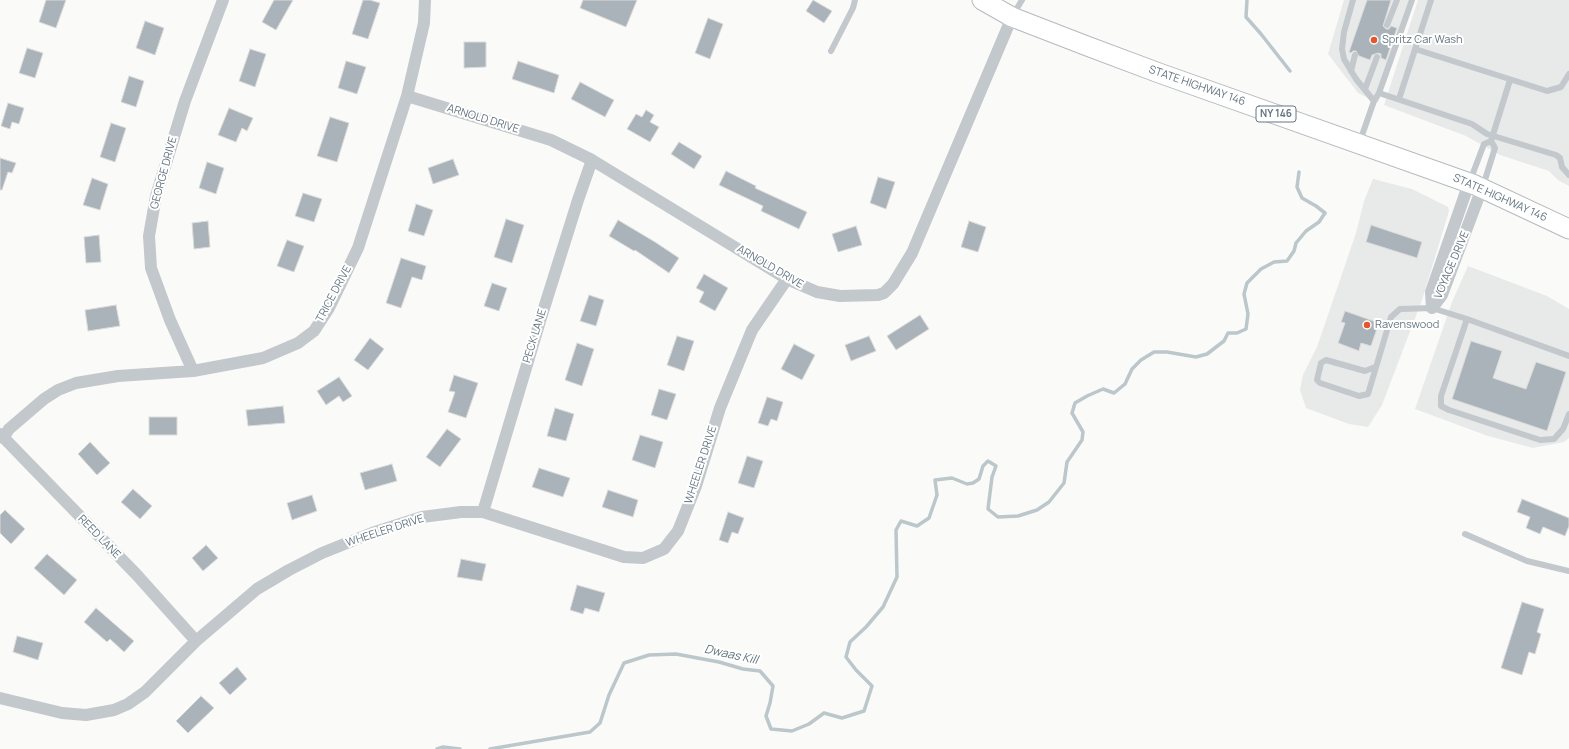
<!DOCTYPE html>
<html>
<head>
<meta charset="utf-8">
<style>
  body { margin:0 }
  canvas { display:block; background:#fafaf8 }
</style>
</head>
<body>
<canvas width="1569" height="749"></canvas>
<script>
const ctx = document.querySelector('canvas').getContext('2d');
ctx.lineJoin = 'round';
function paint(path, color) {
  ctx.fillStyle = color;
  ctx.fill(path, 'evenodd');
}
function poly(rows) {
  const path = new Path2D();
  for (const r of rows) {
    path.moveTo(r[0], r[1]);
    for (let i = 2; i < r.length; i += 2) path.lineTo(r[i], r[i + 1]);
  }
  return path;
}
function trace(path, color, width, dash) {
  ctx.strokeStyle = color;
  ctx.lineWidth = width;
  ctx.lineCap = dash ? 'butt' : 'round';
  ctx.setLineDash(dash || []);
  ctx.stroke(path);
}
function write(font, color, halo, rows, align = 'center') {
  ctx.font = font + ' Manrope,sans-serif';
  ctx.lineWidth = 4;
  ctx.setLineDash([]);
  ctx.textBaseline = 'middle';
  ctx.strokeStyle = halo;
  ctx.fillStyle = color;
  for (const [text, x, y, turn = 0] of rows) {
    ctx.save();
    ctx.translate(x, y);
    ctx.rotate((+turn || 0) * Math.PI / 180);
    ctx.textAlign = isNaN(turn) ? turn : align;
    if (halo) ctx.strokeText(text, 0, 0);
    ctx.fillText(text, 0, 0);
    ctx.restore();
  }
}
paint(poly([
  [1344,0,1414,0,1378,103,1358,93,1328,54],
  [1418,0,1569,0,1569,186,1558,180,1549,171,1500,155,1466,136,1384,105],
  [1373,179,1412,189,1448,207,1449,211,1422,300,1382,405,1368,427,1349,424,1306,408,1300,390,1303,375,1317,347,1356,233,1364,201],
  [1468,266,1547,296,1569,309,1569,438,1564,442,1533,448,1488,436,1415,409,1452,302]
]), '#e8e9e9');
trace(poly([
  [1247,0,1246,17,1261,34,1290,71],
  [437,749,443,747,460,749],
  [490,749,590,732,600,723,609,695,624,663,649,655,676,654,719,662,743,669,760,671,773,686,770,703,766,716,771,729,792,731,809,724,824,713,842,718,864,711,872,686,856,670,846,657,850,642,866,627,883,607,897,577,896,530,901,521,917,526,929,518,937,495,935,480,952,478,967,484,973,483,979,479,983,466,988,461,996,466,992,477,988,509,998,517,1018,516,1037,510,1049,502,1064,483,1067,462,1082,440,1083,432,1072,413,1075,403,1087,396,1103,389,1114,393,1125,384,1132,369,1141,360,1154,352,1167,352,1196,357,1207,354,1224,341,1228,333,1237,333,1246,329,1248,314,1244,294,1247,283,1261,269,1274,262,1287,261,1294,251,1296,243,1306,231,1319,222,1325,213,1316,206,1302,198,1297,187,1299,172]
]), '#bbc7cb', 3.5);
const building = poly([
  [46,0,66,0,56,28,39,22,46,0],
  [274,0,293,0,276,30,262,22,274,0],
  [363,0,370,0,380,3,368,39,352,34,363,0],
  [583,0,637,0,626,27,580,8,583,0],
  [813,0,832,11,824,23,806,11,813,0],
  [1367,0,1391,0,1383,26,1386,29,1389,29,1391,26,1397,28,1386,60,1381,58,1381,54,1378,53,1372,55,1370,60,1359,56,1356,51,1353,51,1351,53,1349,52,1367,0],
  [708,18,723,24,710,59,695,53,708,18],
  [145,21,164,28,155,55,136,48,145,21],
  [464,42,486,42,486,67,464,68,464,42],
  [27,48,43,53,35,78,19,73,27,48],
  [250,49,266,54,255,87,239,81,250,49],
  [346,61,366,67,357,94,338,88,346,61],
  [518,61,559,75,554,93,512,79,518,61],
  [129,76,144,81,136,107,121,102,129,76],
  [580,82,614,100,605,117,571,99,580,82],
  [8,103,24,108,19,124,12,122,10,129,1,126,8,103],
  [229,108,253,118,247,131,242,128,236,142,218,135,229,108],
  [646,110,654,115,650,122,659,127,650,142,627,129,636,114,642,117,646,110],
  [330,117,349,123,337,162,317,156,330,117],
  [111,123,126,128,115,162,100,157,111,123],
  [679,142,702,156,694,169,671,154,679,142],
  [0,158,16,163,12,173,8,172,2,190,0,190,0,158],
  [453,159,459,175,433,184,428,168,453,159],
  [207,162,224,168,216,194,199,188,207,162],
  [726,171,756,186,755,188,807,212,799,229,761,211,763,206,719,185,726,171],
  [878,177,895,182,886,209,870,203,878,177],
  [92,178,108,184,100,210,83,205,92,178],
  [303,193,322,199,314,222,295,216,303,193],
  [416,204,433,210,424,236,408,231,416,204],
  [506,219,524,225,512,263,494,257,506,219],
  [618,220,655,242,679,258,669,273,635,250,634,251,609,236,618,220],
  [208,221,210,247,194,249,192,223,208,221],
  [969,221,986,227,978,252,961,247,969,221],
  [1371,225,1422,242,1417,258,1366,242,1371,225],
  [856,226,862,245,838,252,832,234,856,226],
  [99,235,101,262,86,263,84,237,99,235],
  [287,240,304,246,294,272,277,266,287,240],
  [401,258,426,266,422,280,412,277,401,308,386,303,401,258],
  [704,274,728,288,715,311,699,302,704,292,696,288,704,274],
  [492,283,507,288,499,311,484,306,492,283],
  [589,295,604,300,596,326,580,321,589,295],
  [116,305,120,326,88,331,85,310,116,305],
  [1345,311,1379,323,1371,346,1361,343,1359,351,1338,343,1345,323,1341,322,1345,311],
  [920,315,929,329,896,350,887,336,920,315],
  [677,336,694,341,684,371,667,365,677,336],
  [869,336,876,351,851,361,845,345,869,336],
  [370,338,384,349,368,370,354,360,370,338],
  [1471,341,1502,351,1493,378,1526,389,1536,362,1566,372,1547,431,1452,399,1471,341],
  [577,343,594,349,582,386,565,380,577,343],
  [794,344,815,355,802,380,781,369,794,344],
  [454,375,478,383,466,418,448,412,455,392,449,391,454,375],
  [339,377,352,396,343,402,339,396,326,405,317,391,339,377],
  [659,389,676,394,667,420,651,415,659,389],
  [767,397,783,402,777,421,771,419,768,426,758,423,767,397],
  [283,406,285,423,248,426,246,410,283,406],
  [555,408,574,414,566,441,547,436,555,408],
  [149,417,177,417,177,435,149,435,149,417],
  [447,429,461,439,440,467,426,457,447,429],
  [640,435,663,442,655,468,632,460,640,435],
  [90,442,110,463,97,475,78,454,90,442],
  [747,456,763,461,754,488,738,483,747,456],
  [392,464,397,481,365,490,360,473,392,464],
  [539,468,570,478,563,497,532,487,539,468],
  [133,489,152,506,140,519,121,502,133,489],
  [608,490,638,500,633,517,602,507,608,490],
  [312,495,317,511,292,520,287,503,312,495],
  [1522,499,1569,518,1569,526,1565,536,1543,527,1540,534,1526,528,1530,517,1517,512,1522,499],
  [5,510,25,529,11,544,0,533,0,515,5,510],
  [728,512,744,518,738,534,732,532,728,543,719,540,728,512],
  [206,545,218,558,203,571,192,558,206,545],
  [47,554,77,580,64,595,34,568,47,554],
  [461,559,486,564,482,581,457,577,461,559],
  [577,585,605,593,599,612,585,608,583,614,570,610,577,585],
  [1522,602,1544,609,1537,632,1541,634,1535,654,1529,652,1522,675,1501,668,1522,602],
  [96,608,134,641,124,652,110,639,107,642,84,622,96,608],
  [17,636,43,643,38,660,13,652,17,636],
  [237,667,247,679,230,695,219,683,237,667],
  [201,696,214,708,188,733,176,721,201,696]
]);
paint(building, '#aab3b9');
trace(building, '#dcdcda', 1);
const primary = poly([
  [982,0,1012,17,1087,46,1159,73,1475,185,1569,229]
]);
trace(primary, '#b5babe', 21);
trace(poly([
  [1353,0,1344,32,1342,49,1344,59,1356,79,1374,101],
  [1013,15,1022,0],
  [1387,25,1397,0],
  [1415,49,1547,91,1561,87,1569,74],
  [831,51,853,8,855,0],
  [1351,71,1355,55],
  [1365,89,1377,57],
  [1379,93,1412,0],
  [1399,99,1431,0],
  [1360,141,1374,101,1379,93,1472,124,1487,134,1556,155,1560,158,1562,167,1569,175],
  [1470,181,1484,144,1491,141,1510,80],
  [1483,186,1495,148,1491,141],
  [1467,319,1441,396,1441,406,1449,410,1540,440,1554,439,1563,429,1569,414],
  [1375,367,1365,371,1326,360,1321,363,1317,380,1320,383,1359,396,1368,394,1391,317,1400,309,1432,308,1467,319,1569,356],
  [1465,534,1527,561,1569,571]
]), '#c3c8cc', 6);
trace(poly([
  [407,96,551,140,592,160,787,279,817,292,840,296,878,295,884,293,893,284,912,253,1012,17],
  [1432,308,1431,292,1469,183],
  [1432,308,1442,295,1482,188],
  [193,371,170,320,151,268,149,236,156,196,185,101,223,0],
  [0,434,136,574,196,641],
  [3,438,9,429,44,399,58,390,76,383,118,376,193,371,263,358,298,343,314,331,329,308,358,248,407,96,424,23,425,0],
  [483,512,540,321,578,200,592,160],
  [0,698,62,713,86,715,114,710,128,704,145,692,196,641,257,589,289,570,322,553,372,533,422,517,461,512,483,512,624,557,643,558,664,549,678,531,696,486,720,408,752,330,787,279]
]), '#c3c8cc', 12);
trace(primary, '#fff', 19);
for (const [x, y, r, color] of [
  [1374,40,4,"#e4572e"],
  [1367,325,4,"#e4572e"]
]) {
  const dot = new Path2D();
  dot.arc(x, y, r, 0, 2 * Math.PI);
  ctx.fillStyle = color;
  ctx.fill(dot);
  trace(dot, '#fff', 1.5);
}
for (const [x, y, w] of [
  [1276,114,40]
]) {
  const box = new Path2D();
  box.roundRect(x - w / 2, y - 8, w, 16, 3);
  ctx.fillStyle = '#fff';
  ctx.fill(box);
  trace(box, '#657683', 1);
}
write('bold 10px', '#657683', null, [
  ["NY 146",1276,114]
]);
write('11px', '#657683', '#fff', [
  ["Spritz Car Wash",1382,40],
  ["Ravenswood",1375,325]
], 'left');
write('11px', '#657683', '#fff', [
  ["STATE HIGHWAY 146",1197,86,19],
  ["ARNOLD DRIVE",483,119,17],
  ["GEORGE DRIVE",164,173,-75],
  ["STATE HIGHWAY 146",1500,198,24],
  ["VOYAGE DRIVE",1452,265,-67],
  ["ARNOLD DRIVE",770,267,30],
  ["TRICE DRIVE",334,294,-62],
  ["PECK LANE",535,336,-73],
  ["WHEELER DRIVE",701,465,-72],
  ["WHEELER DRIVE",385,531,-18],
  ["REED LANE",99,537,46]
]);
write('italic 12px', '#60757c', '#fff', [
  ["Dwaas Kill",731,655,12]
]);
</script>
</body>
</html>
